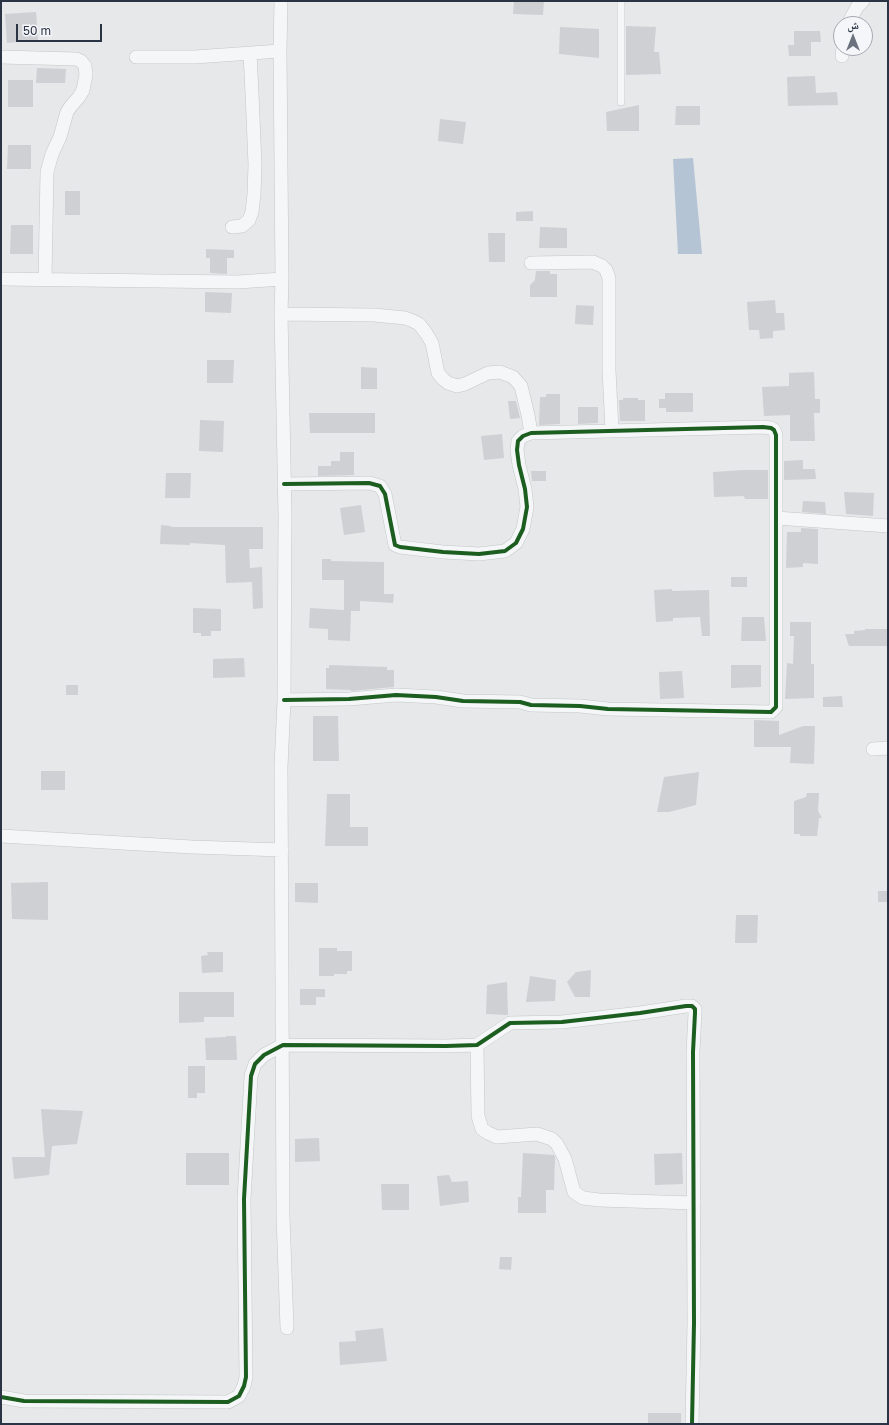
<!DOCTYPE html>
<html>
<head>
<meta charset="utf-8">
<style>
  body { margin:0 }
  #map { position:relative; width:889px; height:1425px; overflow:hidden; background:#e6e8ea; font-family:"Golos Text","Noto Naskh Arabic",sans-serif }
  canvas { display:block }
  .frame { position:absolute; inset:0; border:2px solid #2b3445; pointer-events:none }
  .north { position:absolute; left:833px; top:16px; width:40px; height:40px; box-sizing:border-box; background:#f4f6f9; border:1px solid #a4a8b1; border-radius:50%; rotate:0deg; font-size:11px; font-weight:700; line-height:16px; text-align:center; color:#2b3445 }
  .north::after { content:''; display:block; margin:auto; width:14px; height:18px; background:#6c737f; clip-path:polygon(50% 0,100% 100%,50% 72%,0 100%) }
  .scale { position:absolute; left:16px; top:24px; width:86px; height:18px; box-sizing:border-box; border:2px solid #2b3445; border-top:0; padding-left:5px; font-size:12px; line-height:14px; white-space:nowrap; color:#2b3445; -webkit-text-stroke:3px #f4f6f9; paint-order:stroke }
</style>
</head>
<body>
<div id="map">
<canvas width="889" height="1425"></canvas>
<div class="frame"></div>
<div class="north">ش</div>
<div class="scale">50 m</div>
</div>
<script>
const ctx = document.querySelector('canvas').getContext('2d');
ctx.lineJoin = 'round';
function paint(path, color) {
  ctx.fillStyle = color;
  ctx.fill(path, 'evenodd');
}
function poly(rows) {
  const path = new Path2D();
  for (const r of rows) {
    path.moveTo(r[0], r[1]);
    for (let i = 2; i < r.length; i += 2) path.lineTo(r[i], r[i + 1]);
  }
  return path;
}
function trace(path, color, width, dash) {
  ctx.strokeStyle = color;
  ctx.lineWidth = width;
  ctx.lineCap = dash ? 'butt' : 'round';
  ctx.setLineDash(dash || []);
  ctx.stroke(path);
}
paint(poly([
  [693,158,702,254,678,254,673,159]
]), '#b4c4d5');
paint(poly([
  [514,1,544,1,543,15,513,14],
  [36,12,38,40,7,43,5,14],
  [626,26,656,27,654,52,659,52,661,74,626,75],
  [560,27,599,29,599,58,559,54],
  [794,31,820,31,821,42,811,42,811,56,789,56,788,45,794,45],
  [37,68,66,69,65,83,36,83],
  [815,76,816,93,837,92,838,105,788,106,787,77],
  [8,80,33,80,33,107,8,107],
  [639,105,639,131,607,131,606,112],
  [676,106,700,106,700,125,675,125],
  [440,119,466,122,463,144,438,141],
  [8,145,31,145,31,169,7,169],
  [65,191,80,191,80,215,65,215],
  [533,211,533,221,516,221,516,212],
  [11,225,33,225,33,254,10,254],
  [540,227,567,228,567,248,539,248],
  [488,233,505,233,505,262,489,262],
  [206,249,234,250,234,258,227,258,227,274,210,273,210,258,206,258],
  [536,271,550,271,550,274,557,274,557,297,530,297,530,285,535,280],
  [205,292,232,293,231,313,205,312],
  [775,300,776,313,784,313,785,330,773,331,773,338,760,339,759,330,749,330,747,302],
  [576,305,594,306,593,325,575,324],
  [207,360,234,360,233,383,207,383],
  [361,367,377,368,377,389,361,389],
  [814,372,815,399,820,399,820,413,814,413,815,441,790,441,790,415,764,416,762,387,789,386,789,373],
  [665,393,693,393,693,412,666,412,666,408,659,408,659,399,665,399],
  [546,394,560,394,560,424,539,425,540,397,546,397],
  [623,398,638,398,638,400,645,400,645,421,620,421,619,400,623,400],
  [508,401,516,401,520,418,510,419],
  [578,407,598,407,598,423,578,424],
  [309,413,375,413,375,433,310,433],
  [200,420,224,421,223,452,199,451],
  [502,434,504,458,484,460,481,436],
  [340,452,354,452,354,475,318,476,318,466,331,466,331,461,340,461],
  [803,460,803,469,815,469,816,479,784,480,784,461],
  [744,470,768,470,768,499,745,499,744,496,714,497,713,472],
  [531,471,546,471,546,481,532,481],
  [166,473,191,473,190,498,165,498],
  [844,492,874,493,873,516,846,514],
  [803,501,825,502,826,514,802,512],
  [361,505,365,532,344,535,340,508],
  [161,525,171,526,171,527,263,527,263,549,249,549,250,568,262,567,263,608,253,609,252,582,226,583,225,545,190,543,190,545,160,544],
  [801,528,818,529,818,564,803,563,803,567,786,568,787,532,801,532],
  [322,559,331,559,331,561,384,562,384,594,394,594,393,603,360,601,360,611,351,611,350,641,328,640,328,629,309,628,310,608,344,610,344,580,322,580],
  [731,577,747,577,747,587,731,587],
  [672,589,672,591,709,590,710,636,702,636,700,617,673,618,673,621,656,622,654,590],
  [193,608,221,609,221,631,211,631,211,636,201,636,201,633,193,633],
  [742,617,764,617,766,641,741,641],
  [790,622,811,622,811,664,814,664,814,698,785,699,787,663,793,664,794,636,790,636],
  [865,629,888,629,888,646,849,646,845,634,854,634,854,631,865,630],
  [244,658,245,677,213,678,213,659],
  [329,665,387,667,387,670,394,670,394,687,351,691,351,690,326,689,326,668,329,668],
  [731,665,761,665,761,687,731,688],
  [682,671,684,698,660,699,659,672],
  [66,685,78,685,78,695,66,695],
  [842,696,843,707,823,707,823,697],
  [313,716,338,716,339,761,313,761],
  [754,720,779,721,779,735,803,726,815,726,814,764,790,763,791,747,754,747],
  [41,771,65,771,65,790,41,790],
  [699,772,696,805,669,812,657,812,664,777],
  [807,793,819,793,818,811,822,818,819,818,817,836,800,836,800,834,794,834,794,801,806,797],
  [327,794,350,794,350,827,368,827,368,846,325,846],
  [48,882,48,920,12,919,11,883],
  [295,883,318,883,318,903,295,902],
  [878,891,888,891,888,902,878,902],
  [736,915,758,915,757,943,735,943],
  [319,948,337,948,337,951,352,951,352,971,347,971,347,974,334,974,334,976,319,976],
  [207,952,223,952,223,972,202,973,201,956,208,955],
  [591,970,590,997,575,997,567,982,576,972],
  [530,976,556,980,555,1001,526,1002],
  [507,982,508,1015,486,1014,487,985],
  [300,989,325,989,325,997,316,997,316,1005,300,1005],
  [179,992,234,992,234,1017,204,1017,204,1022,179,1023],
  [226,1036,236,1036,237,1060,206,1060,205,1038,226,1037],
  [188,1066,205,1066,205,1093,197,1093,197,1098,188,1098],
  [41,1109,83,1111,77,1144,52,1146,49,1175,14,1179,12,1157,45,1157],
  [319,1138,320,1161,295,1162,295,1139],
  [186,1153,229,1153,229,1185,186,1185],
  [523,1153,554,1155,555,1157,554,1190,546,1190,546,1213,518,1213,518,1197,521,1197],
  [682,1153,683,1184,655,1185,654,1154],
  [449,1175,452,1182,468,1181,469,1202,440,1206,437,1176],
  [381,1184,409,1184,409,1210,382,1210],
  [500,1257,512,1257,511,1270,499,1269],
  [383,1328,387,1361,340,1365,339,1342,356,1341,355,1331],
  [648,1413,681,1413,681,1424,648,1424]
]), '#ced0d3');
const lane = poly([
  [621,102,621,1]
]);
const street = poly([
  [848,24,857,7,863,1],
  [842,56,843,48],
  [1,57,76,59,81,61,85,66,86,75,83,90,79,97,71,106,67,112,60,137,52,154,47,172,45,280],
  [136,57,195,57,280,51],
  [232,227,242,226,249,220,252,212,254,194,255,165,252,93,250,54],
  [531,263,593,262,602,266,606,270,609,278,609,370,612,430],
  [1,279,238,282,282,279,280,51,281,1],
  [282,279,281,314,285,514,284,700,281,767,283,1216,287,1328],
  [281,314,374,315,405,318,413,321,419,324,426,333,432,343,438,373,443,379,448,383,457,386,465,384,488,373,500,372,513,377,521,386,528,415,531,433],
  [776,518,888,526],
  [284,700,349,699,396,695,436,697,463,701,520,702,531,705,580,706,608,709,771,712,776,707,776,435,774,430,771,428,763,427,531,433,523,436,518,441,517,450,519,465,525,489,527,507,523,529,516,543,505,551,479,554,443,552,400,547,395,545,385,494,380,486,369,483,284,484],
  [873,749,888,748],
  [1,836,192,847,282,850],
  [477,1045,478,1116,482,1129,488,1133,497,1137,537,1134,552,1139,557,1144,565,1159,574,1192,583,1198,599,1200,694,1203],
  [1,1397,24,1401,228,1402,239,1396,244,1386,246,1377,244,1199,251,1076,255,1064,264,1055,283,1045,446,1046,477,1045,510,1023,562,1022,640,1013,686,1006,692,1006,695,1009,695,1013,693,1052,694,1323,692,1424]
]);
trace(lane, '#c4c6c8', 8);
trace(street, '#c4c6c8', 14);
trace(lane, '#f5f6f7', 7);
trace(street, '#f5f6f7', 13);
trace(poly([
  [284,700,349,699,396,695,436,697,463,701,520,702,531,705,580,706,608,709,771,712,776,707,776,435,774,430,771,428,763,427,531,433,523,436,518,441,517,450,519,465,525,489,527,507,523,529,516,543,505,551,479,554,443,552,400,547,395,545,385,494,380,486,369,483,284,484],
  [1,1397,24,1401,228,1402,239,1396,244,1386,246,1377,244,1199,251,1076,255,1064,264,1055,283,1045,446,1046,477,1045,510,1023,562,1022,640,1013,686,1006,692,1006,695,1009,695,1013,693,1052,694,1323,692,1424]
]), '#1b5e20', 4);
</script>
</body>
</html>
